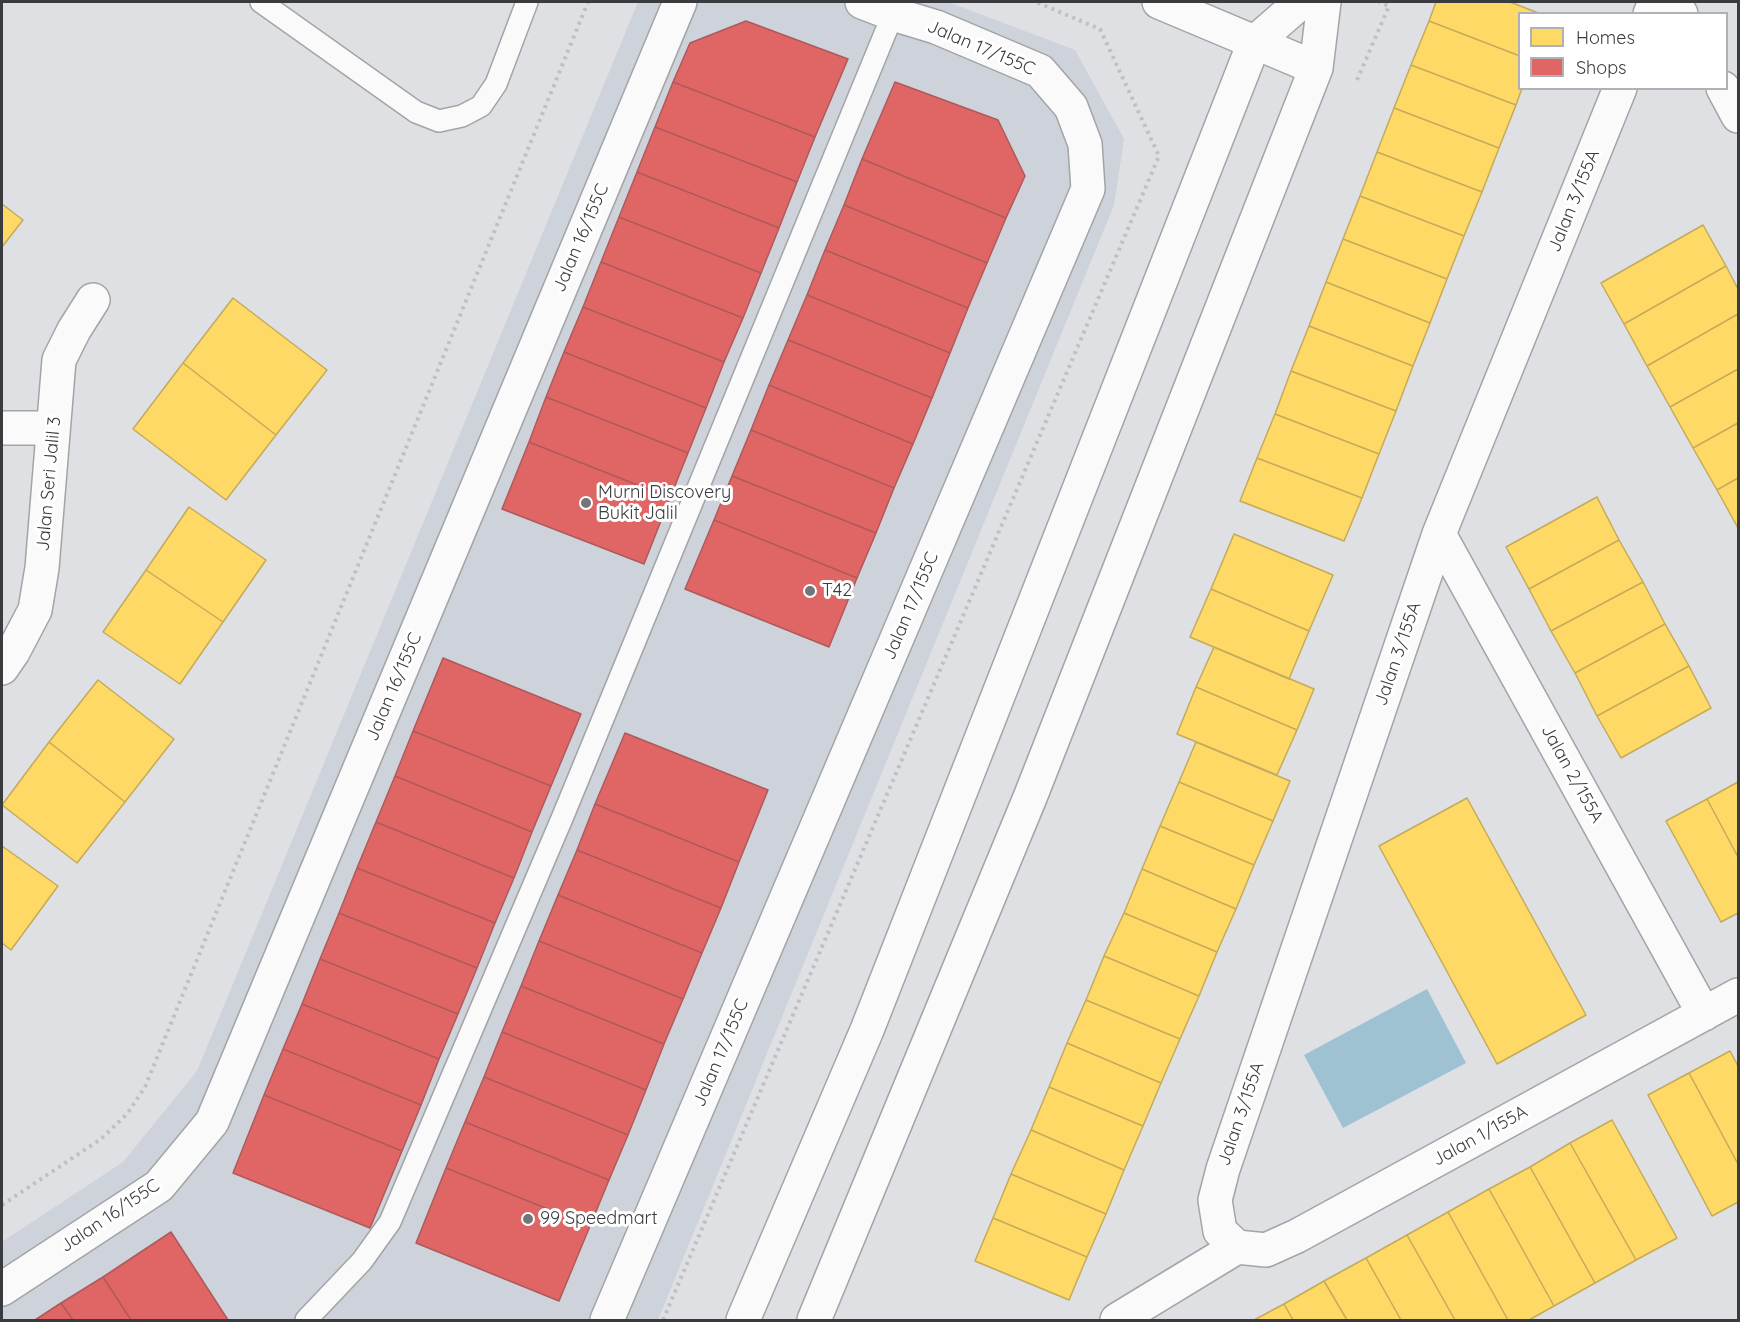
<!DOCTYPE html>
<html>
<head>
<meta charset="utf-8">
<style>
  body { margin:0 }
  #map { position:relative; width:1740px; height:1322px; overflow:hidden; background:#dee0e3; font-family:Quicksand,sans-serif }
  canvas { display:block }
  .frame { position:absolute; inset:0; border:3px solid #3a3b3e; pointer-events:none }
  .legend { position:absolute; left:1518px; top:12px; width:210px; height:78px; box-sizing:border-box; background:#fff; border:2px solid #b0b1b2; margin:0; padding:8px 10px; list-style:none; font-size:18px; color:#3a3b3e }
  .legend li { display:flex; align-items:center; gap:12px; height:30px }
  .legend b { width:30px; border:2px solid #b0b1b2 }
</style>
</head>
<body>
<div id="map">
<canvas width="1740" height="1322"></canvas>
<div class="frame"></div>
<ul class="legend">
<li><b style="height:16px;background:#ffd966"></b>Homes</li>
<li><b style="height:16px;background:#e06666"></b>Shops</li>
</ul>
</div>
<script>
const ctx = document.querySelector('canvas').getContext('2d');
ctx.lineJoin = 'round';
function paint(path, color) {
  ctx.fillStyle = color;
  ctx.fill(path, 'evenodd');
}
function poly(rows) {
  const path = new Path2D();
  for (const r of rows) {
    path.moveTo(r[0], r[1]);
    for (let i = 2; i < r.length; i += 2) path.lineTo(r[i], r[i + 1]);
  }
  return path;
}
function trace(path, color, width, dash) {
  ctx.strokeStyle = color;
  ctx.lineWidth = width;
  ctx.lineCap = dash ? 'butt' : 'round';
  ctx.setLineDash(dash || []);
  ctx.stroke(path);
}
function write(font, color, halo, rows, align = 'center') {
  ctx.font = font + ' Quicksand,sans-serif';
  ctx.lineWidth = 6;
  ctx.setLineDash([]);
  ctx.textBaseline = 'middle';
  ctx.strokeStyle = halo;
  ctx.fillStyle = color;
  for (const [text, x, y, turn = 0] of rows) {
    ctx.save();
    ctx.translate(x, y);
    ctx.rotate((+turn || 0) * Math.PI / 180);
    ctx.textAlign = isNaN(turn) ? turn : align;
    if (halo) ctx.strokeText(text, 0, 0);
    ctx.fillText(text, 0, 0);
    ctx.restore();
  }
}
paint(poly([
  [638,2,948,2,1075,50,1124,139,1114,205,658,1320,2,1320,2,1242,123,1162,197,1071]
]), '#ced2da');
paint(poly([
  [1427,989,1466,1063,1343,1128,1304,1055]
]), '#9ec2d2');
const homes = poly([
  [1436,2,1510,2,1541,14,1520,14,1520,56,1429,21,1436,2],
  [1429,21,1520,56,1520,88,1522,88,1516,105,1411,65,1429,21],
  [1411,65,1516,105,1499,148,1394,108,1411,65],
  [1394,108,1499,148,1482,192,1377,152,1394,108],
  [1377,152,1482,192,1464,236,1360,196,1377,152],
  [1360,196,1464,236,1447,279,1343,239,1360,196],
  [2,204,23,220,2,247,2,204],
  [1703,225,1726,266,1624,324,1601,283,1703,225],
  [1343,239,1447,279,1430,323,1326,282,1343,239],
  [1726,266,1738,289,1738,314,1647,366,1624,324,1726,266],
  [1326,282,1430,323,1413,366,1309,326,1326,282],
  [233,298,327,370,276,435,183,363,233,298],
  [1738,314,1738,369,1670,407,1647,366,1738,314],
  [1309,326,1413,366,1396,411,1291,371,1309,326],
  [183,363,276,435,226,500,133,429,183,363],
  [1738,369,1738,423,1693,448,1670,407,1738,369],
  [1291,371,1396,411,1379,454,1275,414,1291,371],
  [1275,414,1379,454,1362,498,1257,458,1275,414],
  [1738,423,1738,478,1717,490,1693,448,1738,423],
  [1257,458,1362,498,1344,541,1240,501,1257,458],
  [1738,478,1738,528,1717,490,1738,478],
  [1597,497,1619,540,1529,589,1506,547,1597,497],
  [189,507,266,560,223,622,146,570,189,507],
  [1234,534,1333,575,1309,631,1211,589,1234,534],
  [1619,540,1643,582,1551,631,1529,589,1619,540],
  [146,570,223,622,180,684,103,632,146,570],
  [1643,582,1665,624,1575,673,1551,631,1643,582],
  [1211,589,1309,631,1289,679,1190,637,1211,589],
  [1665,624,1689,666,1597,716,1575,673,1665,624],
  [1214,647,1314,689,1297,730,1196,687,1214,647],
  [1689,666,1711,708,1621,758,1597,716,1689,666],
  [98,680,174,739,125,802,49,742,98,680],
  [1196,687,1297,730,1277,775,1177,734,1196,687],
  [49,742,125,802,77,863,2,805,49,742],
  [1196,742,1290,781,1273,821,1179,782,1196,742],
  [1179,782,1273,821,1254,865,1160,826,1179,782],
  [1738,782,1738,857,1707,799,1738,782],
  [1467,798,1586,1015,1497,1064,1379,846,1467,798],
  [1707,799,1738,857,1738,913,1721,922,1666,821,1707,799],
  [1160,826,1254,865,1236,909,1142,869,1160,826],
  [2,846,58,886,11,950,2,943,2,846],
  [1142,869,1236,909,1217,952,1124,913,1142,869],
  [1124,913,1217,952,1199,996,1104,956,1124,913],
  [1104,956,1199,996,1180,1039,1086,1000,1104,956],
  [1086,1000,1180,1039,1161,1083,1067,1043,1086,1000],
  [1067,1043,1161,1083,1143,1126,1049,1087,1067,1043],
  [1730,1051,1738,1066,1738,1164,1689,1073,1730,1051],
  [1689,1073,1738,1164,1738,1202,1712,1216,1648,1095,1689,1073],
  [1049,1087,1143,1126,1124,1170,1031,1130,1049,1087],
  [1612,1120,1677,1238,1636,1260,1570,1143,1612,1120],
  [1031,1130,1124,1170,1106,1214,1011,1174,1031,1130],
  [1570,1143,1636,1260,1595,1283,1530,1167,1570,1143],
  [1530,1167,1595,1283,1554,1306,1489,1189,1530,1167],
  [1011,1174,1106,1214,1087,1257,993,1218,1011,1174],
  [1489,1189,1554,1306,1529,1320,1508,1320,1448,1212,1489,1189],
  [1448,1212,1508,1320,1455,1320,1407,1235,1448,1212],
  [993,1218,1087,1257,1069,1300,975,1261,993,1218],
  [1407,1235,1455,1320,1401,1320,1366,1258,1407,1235],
  [1366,1258,1401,1320,1347,1320,1324,1281,1366,1258],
  [1324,1281,1347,1320,1293,1320,1284,1304,1324,1281],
  [1284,1304,1293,1320,1254,1320,1284,1304]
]);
paint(homes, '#ffd966');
trace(homes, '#c4aa5a', 1.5);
const shops = poly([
  [746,21,848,59,815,137,673,82,690,43,746,21],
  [673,82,815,137,797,182,655,127,673,82],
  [895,82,998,120,1025,176,1006,218,862,159,895,82],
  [655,127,797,182,779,228,637,172,655,127],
  [862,159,1006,218,987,263,844,205,862,159],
  [637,172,779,228,761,273,619,217,637,172],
  [844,205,987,263,968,308,825,250,844,205],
  [619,217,761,273,743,318,601,262,619,217],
  [825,250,968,308,950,353,807,295,825,250],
  [601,262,743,318,724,362,583,307,601,262],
  [807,295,950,353,932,398,788,340,807,295],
  [583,307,724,362,706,408,564,352,583,307],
  [788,340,932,398,913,444,769,385,788,340],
  [564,352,706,408,688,453,546,397,564,352],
  [769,385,913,444,894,488,751,430,769,385],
  [546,397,688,453,670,498,529,442,546,397],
  [751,430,894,488,876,533,732,476,751,430],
  [529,442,670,498,644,564,502,509,529,442],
  [732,476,876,533,857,578,714,520,732,476],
  [714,520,857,578,829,647,685,589,714,520],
  [443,658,581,714,551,786,413,731,443,658],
  [413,731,551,786,532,832,395,776,413,731],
  [625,733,768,790,739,862,595,804,625,733],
  [395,776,532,832,514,878,376,822,395,776],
  [595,804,739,862,721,908,577,850,595,804],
  [376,822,514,878,495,923,357,868,376,822],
  [577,850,721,908,702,953,558,895,577,850],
  [357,868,495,923,477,968,339,913,357,868],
  [558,895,702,953,683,999,539,941,558,895],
  [339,913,477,968,458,1014,320,959,339,913],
  [539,941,683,999,664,1044,521,986,539,941],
  [320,959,458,1014,439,1059,302,1004,320,959],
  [521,986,664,1044,646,1090,502,1032,521,986],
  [302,1004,439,1059,421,1105,283,1049,302,1004],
  [502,1032,646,1090,628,1135,484,1077,502,1032],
  [283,1049,421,1105,402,1151,264,1095,283,1049],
  [484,1077,628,1135,609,1180,465,1122,484,1077],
  [264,1095,402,1151,370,1228,233,1173,264,1095],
  [465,1122,609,1180,590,1226,446,1168,465,1122],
  [446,1168,590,1226,559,1301,416,1243,446,1168],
  [171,1232,228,1320,131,1320,103,1277,171,1232],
  [103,1277,131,1320,73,1320,61,1303,103,1277],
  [61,1303,73,1320,35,1320,61,1303]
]);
paint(shops, '#e06666');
trace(shops, '#ae595a', 1.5);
const lane = poly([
  [261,2,416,112,439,121,462,116,481,106,496,84,527,2],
  [306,1320,362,1261,390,1222,563,816,893,14]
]);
const street = poly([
  [1159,2,1316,68],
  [1674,2,1681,14],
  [1650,14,1655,2],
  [1620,88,1439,534,1223,1169,1215,1200,1220,1231,1237,1247,1266,1250,1297,1236,1738,995],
  [1723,88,1738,116],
  [2,428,53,428],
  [1439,534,1704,1014],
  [2,668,13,652,35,610,42,568,59,360,74,330,93,300],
  [2,1289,159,1186,212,1122,680,2],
  [607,1320,1088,189,1085,144,1071,107,1040,71,936,27,893,14,862,2],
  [743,1320,867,1030,1254,43,1301,2],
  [814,1320,1031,795,1316,68,1324,2],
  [1117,1320,1237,1247]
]);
trace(lane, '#a3a4a6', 24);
trace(street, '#a3a4a6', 36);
trace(poly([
  [1357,80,1389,6,1379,2],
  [2,1205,101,1139,127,1114,145,1087,588,2],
  [663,1320,1159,156,1100,29,1036,2]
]), '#c0c0c2', 4, [3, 4.5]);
trace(lane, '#fafafb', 21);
trace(street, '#fafafb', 33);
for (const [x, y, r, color] of [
  [586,503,6,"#737578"],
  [810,591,6,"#737578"],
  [528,1219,6,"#737578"]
]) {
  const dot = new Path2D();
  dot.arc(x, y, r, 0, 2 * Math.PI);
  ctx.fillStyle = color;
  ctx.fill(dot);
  trace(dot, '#fff', 2);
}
write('18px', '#3a3b3e', '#fff', [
  ["Jalan 17/155C",981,48,23],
  ["Jalan 3/155A",1574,201,-68],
  ["Jalan 16/155C",581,238,-67],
  ["Jalan Seri Jalil 3",49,484,-85],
  ["Jalan 17/155C",911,606,-67],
  ["Jalan 3/155A",1398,654,-71],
  ["Jalan 16/155C",394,687,-67],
  ["Jalan 2/155A",1572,774,61],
  ["Jalan 17/155C",721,1053,-67],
  ["Jalan 3/155A",1241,1114,-71],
  ["Jalan 1/155A",1480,1136,-29],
  ["Jalan 16/155C",110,1216,-34]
]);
write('18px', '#3a3b3e', '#fff', [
  ["Murni Discovery",598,493],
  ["Bukit Jalil",598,514],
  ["T42",822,591],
  ["99 Speedmart",540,1219]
], 'left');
</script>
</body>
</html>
